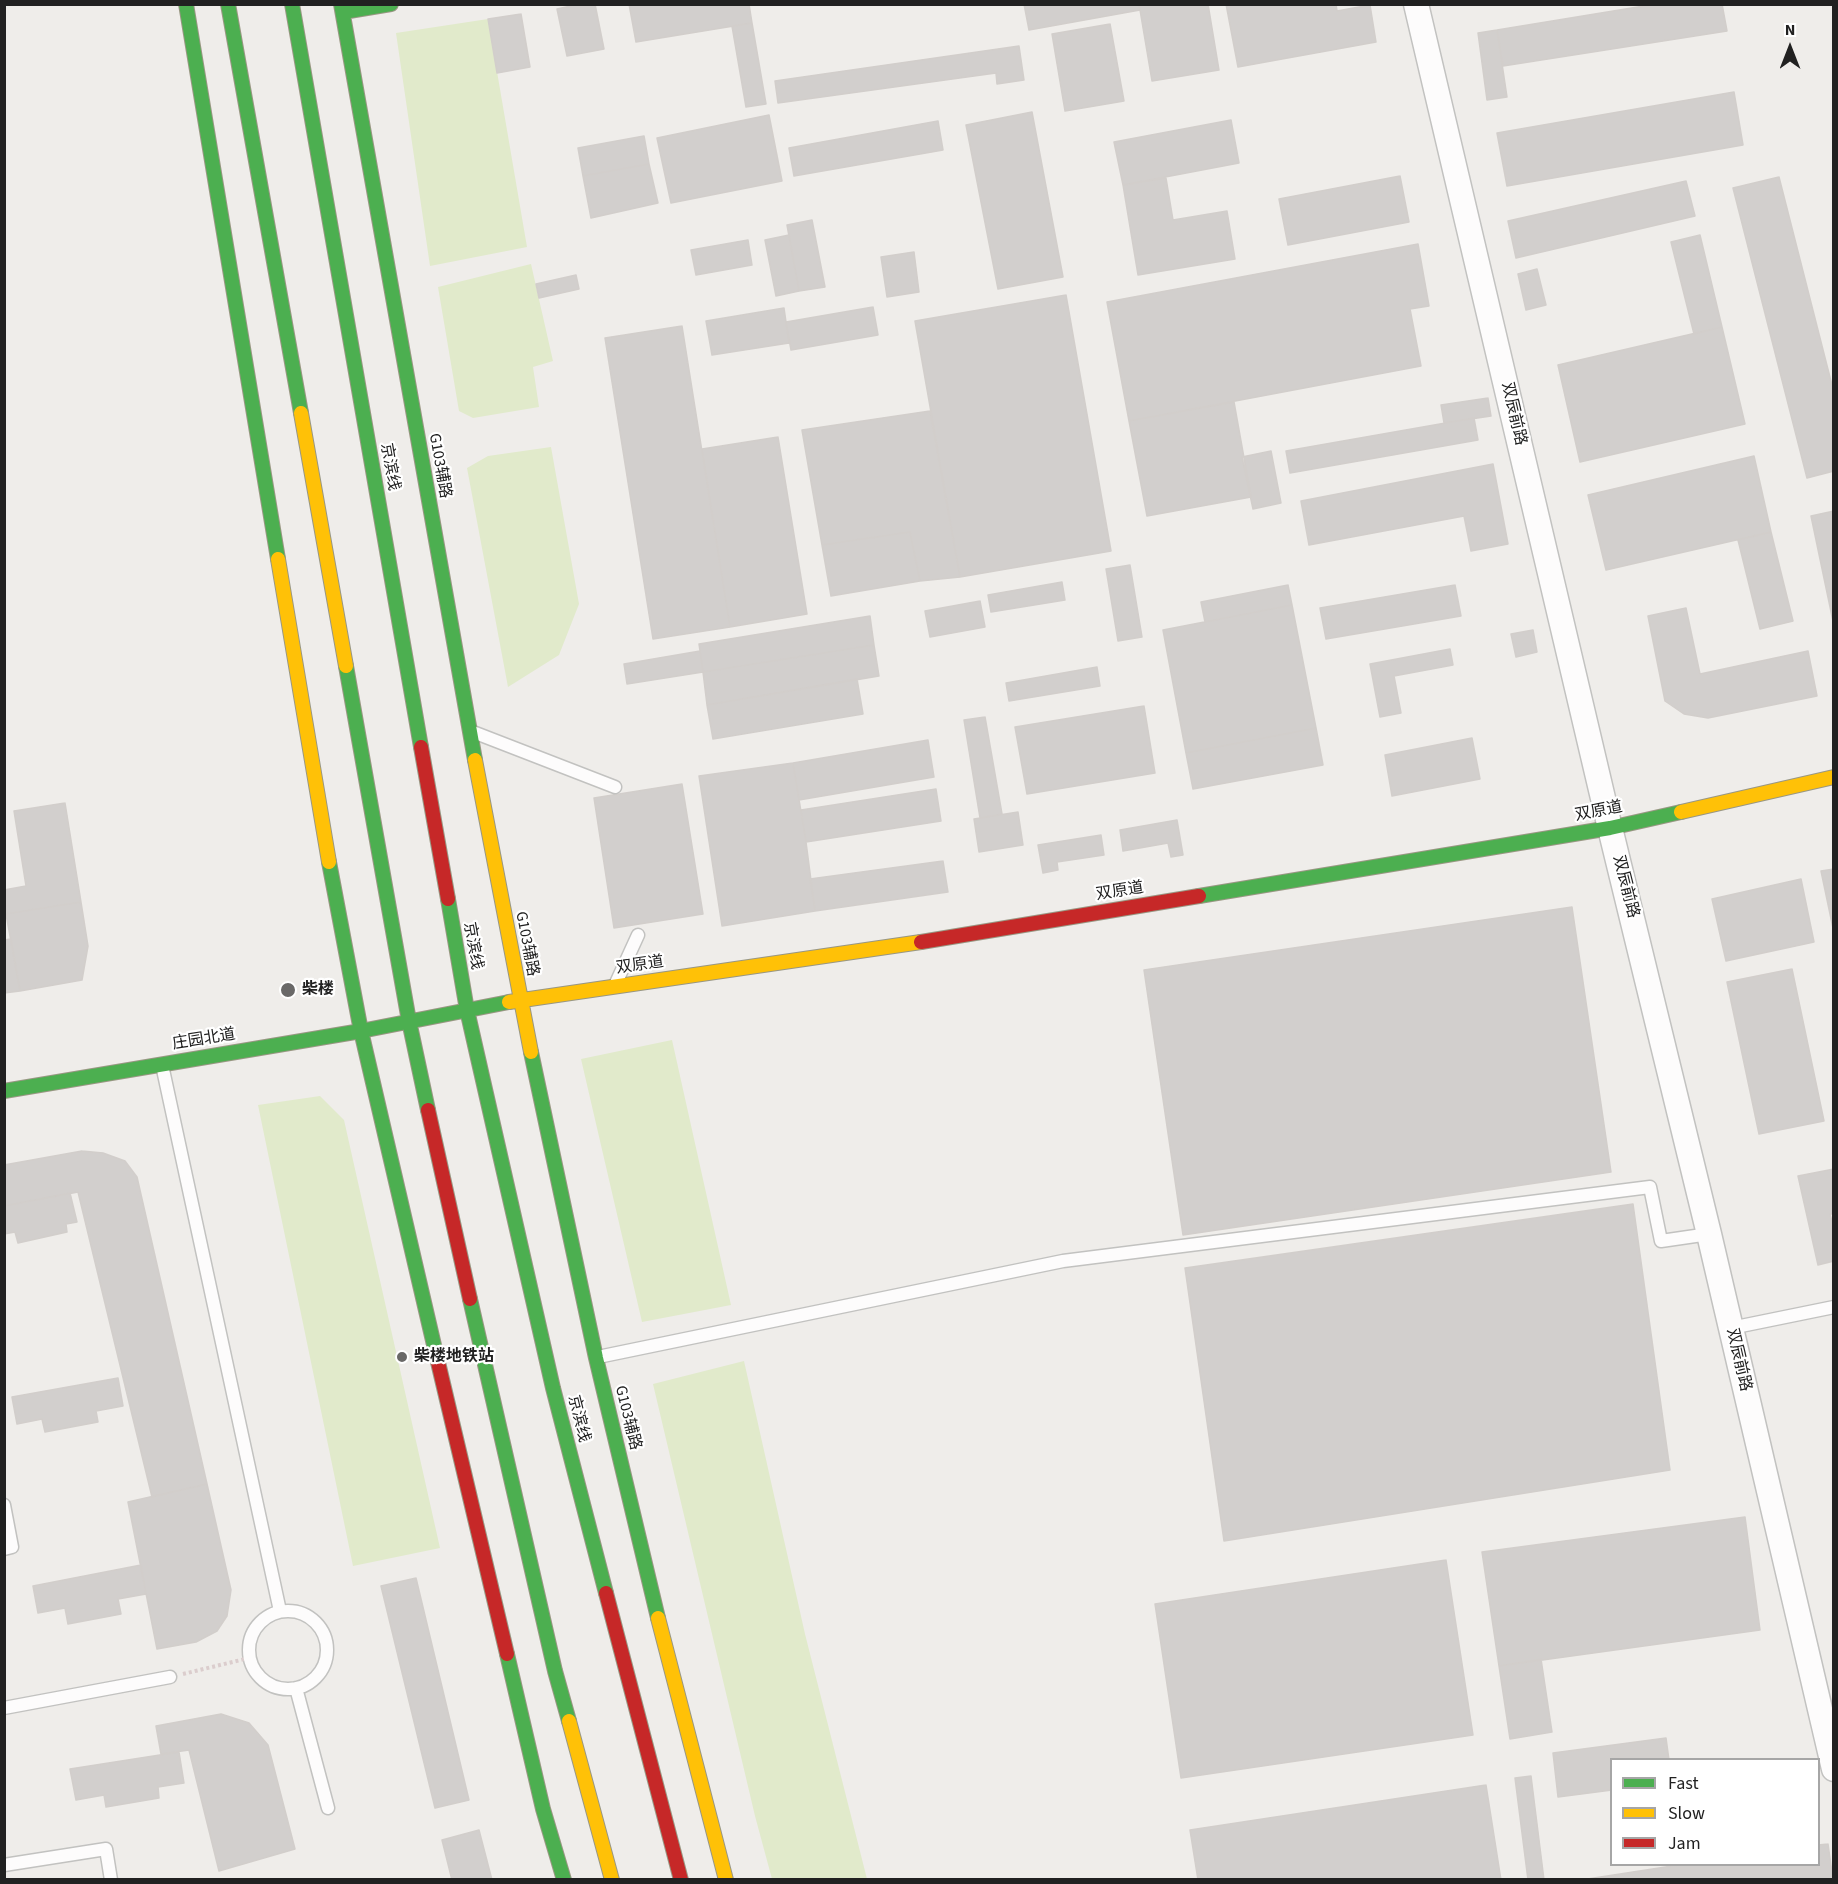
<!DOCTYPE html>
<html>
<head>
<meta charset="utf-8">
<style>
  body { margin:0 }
  #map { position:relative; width:1838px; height:1884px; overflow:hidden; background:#efedea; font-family:"Source Sans 3",sans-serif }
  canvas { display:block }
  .frame { position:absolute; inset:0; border:6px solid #212121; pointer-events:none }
  .legend { position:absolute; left:1610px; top:1758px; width:210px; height:108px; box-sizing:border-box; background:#fff; border:2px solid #a6a6a6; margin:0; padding:8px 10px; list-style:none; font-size:18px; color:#212121 }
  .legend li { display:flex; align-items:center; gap:12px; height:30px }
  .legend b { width:30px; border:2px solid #a6a6a6 }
  .north { position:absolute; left:1760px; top:18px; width:60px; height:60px; -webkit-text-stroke:4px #fff; paint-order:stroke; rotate:0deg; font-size:16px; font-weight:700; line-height:24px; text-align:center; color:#212121 }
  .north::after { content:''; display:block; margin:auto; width:21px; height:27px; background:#212121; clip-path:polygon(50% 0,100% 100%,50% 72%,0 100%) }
</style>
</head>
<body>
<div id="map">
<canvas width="1838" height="1884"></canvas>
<div class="frame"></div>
<ul class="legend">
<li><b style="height:8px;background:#4caf50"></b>Fast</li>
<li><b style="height:8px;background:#ffc107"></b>Slow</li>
<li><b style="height:8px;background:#c62828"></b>Jam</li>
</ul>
<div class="north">N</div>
</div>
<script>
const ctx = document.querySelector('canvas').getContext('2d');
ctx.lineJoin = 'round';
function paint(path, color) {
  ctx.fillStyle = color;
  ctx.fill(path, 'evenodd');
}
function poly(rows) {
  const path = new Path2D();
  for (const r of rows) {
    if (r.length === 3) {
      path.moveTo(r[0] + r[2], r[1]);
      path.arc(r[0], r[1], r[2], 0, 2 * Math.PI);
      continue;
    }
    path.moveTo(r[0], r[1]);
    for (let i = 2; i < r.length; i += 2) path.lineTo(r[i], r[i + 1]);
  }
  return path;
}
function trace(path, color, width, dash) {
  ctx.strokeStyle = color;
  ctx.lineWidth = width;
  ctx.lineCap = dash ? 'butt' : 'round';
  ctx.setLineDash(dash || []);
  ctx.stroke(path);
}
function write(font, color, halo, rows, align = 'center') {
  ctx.font = font + ' "Source Sans 3","Noto Sans SC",sans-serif';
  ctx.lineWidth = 4.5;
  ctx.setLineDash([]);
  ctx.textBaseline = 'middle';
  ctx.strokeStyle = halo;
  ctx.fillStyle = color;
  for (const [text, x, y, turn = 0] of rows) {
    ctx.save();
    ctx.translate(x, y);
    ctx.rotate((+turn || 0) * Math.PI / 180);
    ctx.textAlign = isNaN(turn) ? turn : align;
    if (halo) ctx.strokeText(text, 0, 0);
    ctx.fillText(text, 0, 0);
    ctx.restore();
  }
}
paint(poly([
  [488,19,527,247,430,266,396,33],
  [531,264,553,361,533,367,539,407,473,418,459,411,438,287],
  [551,447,579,604,559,655,508,687,467,468,488,456],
  [672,1040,731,1305,642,1322,581,1059],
  [320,1096,344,1120,440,1548,353,1566,258,1105],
  [744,1361,805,1634,867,1879,772,1879,755,1816,653,1384]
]), '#e1eacb');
const building = poly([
  [580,4,595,4,604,49,567,56,557,9,580,4],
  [629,4,749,4,752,23,636,42,629,4],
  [1024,4,1139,4,1140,10,1029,30,1024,4],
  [1139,4,1208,4,1219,70,1152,81,1139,4],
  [1226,4,1336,4,1337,11,1370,5,1376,42,1238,67,1226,4],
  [1656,4,1722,4,1727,31,1503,66,1497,30,1656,4],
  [521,14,530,67,497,73,488,19,521,14],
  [752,23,766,104,746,107,732,26,752,23],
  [1110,24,1124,101,1065,111,1052,34,1110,24],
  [1497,30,1507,97,1487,100,1478,33,1497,30],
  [1019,46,1024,80,997,84,996,73,778,103,775,81,1019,46],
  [1734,92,1743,145,1507,186,1497,133,1734,92],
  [1032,112,1063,277,998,289,966,125,1032,112],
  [769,115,782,181,671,203,657,138,769,115],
  [1231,120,1239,163,1123,185,1114,142,1231,120],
  [938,121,943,150,794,176,789,148,938,121],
  [644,136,649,164,583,176,578,148,644,136],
  [649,164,658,203,591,218,583,176,649,164],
  [1400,176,1409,222,1288,245,1279,199,1400,176],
  [1779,177,1834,393,1834,471,1807,478,1733,188,1779,177],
  [1166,178,1173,220,1227,211,1235,259,1138,275,1123,185,1166,178],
  [1686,181,1695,216,1516,258,1508,221,1686,181],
  [812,220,825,287,799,291,787,225,812,220],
  [789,235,799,291,776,296,765,240,789,235],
  [1700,235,1722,327,1694,334,1671,242,1700,235],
  [748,240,752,265,696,275,691,250,748,240],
  [1418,244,1429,306,1410,309,1421,366,1129,421,1107,302,1418,244],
  [914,252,919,292,887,297,881,257,914,252],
  [1537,269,1546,305,1526,310,1518,274,1537,269],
  [576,275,579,289,539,298,536,284,576,275],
  [1066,295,1111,551,960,577,915,321,1066,295],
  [873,307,878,335,791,350,786,322,873,307],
  [784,308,789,343,712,355,706,321,784,308],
  [682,326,730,627,653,639,605,338,682,326],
  [1722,327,1745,424,1580,462,1558,365,1722,327],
  [1488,398,1491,416,1444,423,1441,405,1488,398],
  [1234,402,1251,497,1147,516,1129,421,1234,402],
  [930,411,960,577,920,581,910,532,822,545,802,430,930,411],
  [1474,418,1478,440,1290,473,1286,451,1474,418],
  [778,437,807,614,730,627,702,449,778,437],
  [1271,451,1281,503,1253,509,1242,457,1271,451],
  [1754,456,1771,532,1606,570,1588,495,1754,456],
  [1493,464,1508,544,1471,551,1464,516,1309,545,1301,501,1493,464],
  [1834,511,1834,626,1811,516,1834,511],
  [910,532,920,581,831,596,822,545,910,532],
  [1771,532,1793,621,1760,629,1738,540,1771,532],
  [1130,565,1142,637,1118,641,1106,569,1130,565],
  [1062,582,1065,600,991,612,988,595,1062,582],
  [1288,585,1292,605,1205,622,1201,602,1288,585],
  [1455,585,1461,616,1326,639,1320,608,1455,585],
  [980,601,985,627,930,637,925,611,980,601],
  [1292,605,1316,728,1186,753,1163,630,1292,605],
  [1686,608,1700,674,1808,651,1817,696,1708,718,1684,714,1665,701,1648,616,1686,608],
  [870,616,874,645,703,672,699,644,870,616],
  [1533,630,1537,652,1516,657,1511,634,1533,630],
  [874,645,879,676,707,705,703,672,874,645],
  [1450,649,1453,665,1394,676,1401,713,1380,717,1370,664,1450,649],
  [700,651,703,672,627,684,624,664,700,651],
  [1097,667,1100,686,1009,701,1006,683,1097,667],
  [857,679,863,714,713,739,707,705,857,679],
  [1144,706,1155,773,1027,794,1015,727,1144,706],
  [985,717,1002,814,980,818,964,720,985,717],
  [1316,728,1323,765,1193,789,1186,753,1316,728],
  [1472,738,1480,779,1392,796,1385,755,1472,738],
  [928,740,934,777,799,800,793,763,928,740],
  [793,763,806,842,815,911,722,926,699,776,793,763],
  [682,784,703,914,614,928,594,798,682,784],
  [936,789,941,821,806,842,801,810,936,789],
  [65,803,81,902,6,914,4,890,26,886,14,811,65,803],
  [1018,812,1023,845,979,852,974,819,1018,812],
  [1177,820,1183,855,1171,857,1168,843,1123,851,1120,830,1177,820],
  [1101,835,1104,855,1057,862,1058,870,1043,873,1038,845,1101,835],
  [943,861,948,892,815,911,810,879,943,861],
  [1834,869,1834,933,1821,871,1834,869],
  [1801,879,1814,942,1726,961,1712,899,1801,879],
  [81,902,88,946,82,980,20,991,6,914,81,902],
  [1572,907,1611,1172,1183,1235,1144,970,1572,907],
  [11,939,20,991,4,993,4,940,11,939],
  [1792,969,1824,1121,1759,1134,1727,982,1792,969],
  [82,1151,103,1153,125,1161,137,1177,207,1484,152,1497,78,1192,4,1206,4,1165,82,1151],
  [1834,1169,1834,1214,1830,1214,1834,1229,1834,1261,1818,1265,1798,1176,1834,1169],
  [70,1193,77,1222,66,1224,67,1232,18,1243,15,1232,4,1234,4,1206,70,1193],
  [1633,1204,1670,1470,1224,1541,1185,1268,1633,1204],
  [118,1378,123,1406,96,1411,98,1422,45,1432,42,1419,17,1424,12,1397,118,1378],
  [207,1484,231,1590,227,1616,217,1631,196,1642,157,1649,128,1502,207,1484],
  [1745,1517,1760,1630,1499,1666,1482,1552,1745,1517],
  [1446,1560,1473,1735,1181,1778,1155,1604,1446,1560],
  [141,1565,146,1594,118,1599,121,1614,68,1624,65,1608,38,1613,33,1586,141,1565],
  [416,1578,469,1800,435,1808,381,1586,416,1578],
  [1541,1659,1552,1732,1510,1739,1499,1666,1541,1659],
  [221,1714,249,1723,268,1745,295,1849,219,1871,189,1750,161,1754,156,1726,221,1714],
  [1666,1738,1669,1760,1612,1760,1612,1790,1558,1797,1553,1753,1666,1738],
  [179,1752,184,1783,158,1787,159,1798,106,1807,104,1795,76,1800,70,1769,179,1752],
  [1531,1776,1544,1880,1528,1880,1515,1778,1531,1776],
  [1486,1785,1501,1880,1198,1880,1190,1830,1486,1785],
  [479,1830,492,1880,452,1880,442,1840,479,1830],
  [1828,1844,1833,1880,1581,1880,1685,1864,1818,1864,1818,1845,1828,1844]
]);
paint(building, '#d2cfcd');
trace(building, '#d2cecb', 1.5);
const lane = poly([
  [473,732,615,787],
  [616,983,638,935],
  [162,1065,280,1611],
  [1731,1328,1834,1307],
  [598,1357,1063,1261,1650,1187,1661,1241,1709,1234],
  [4,1505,12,1547,4,1549],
  [288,1650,39],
  [296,1688,328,1808],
  [4,1708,170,1677],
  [4,1865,106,1849,111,1880]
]);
const street = poly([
  [1416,4,1610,828,1709,1234,1834,1769]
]);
const fast = poly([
  [186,4,278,559],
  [228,4,301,413],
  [292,4,421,747],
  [341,4,475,760],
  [343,12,391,4],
  [346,666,409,1021,428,1110],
  [329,862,361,1031,437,1358],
  [1199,896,1610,828,1681,812],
  [448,899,467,1010,553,1388,606,1593],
  [531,1052,596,1358,658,1618],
  [4,1091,361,1031,509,1002],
  [470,1299,555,1671,569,1721],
  [507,1654,543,1809,564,1880]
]);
const slow = poly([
  [301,413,346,666],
  [278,559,329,862],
  [475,760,531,1052],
  [1681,812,1834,777],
  [509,1002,921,942],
  [658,1618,726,1880],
  [569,1721,612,1880]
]);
const jam = poly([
  [421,747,448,899],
  [921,942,1199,896],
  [428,1110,470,1299],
  [437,1358,507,1654],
  [606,1593,681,1880]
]);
trace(lane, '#c2c2c0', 15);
trace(street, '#c2c2c0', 27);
trace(fast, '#999783', 16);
trace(slow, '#999783', 16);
trace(jam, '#999783', 16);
trace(poly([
  [183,1674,249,1658]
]), '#dbcdcd', 4, [3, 3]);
trace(lane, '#fdfcfc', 12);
trace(street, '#fdfcfc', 24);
trace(fast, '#4caf50', 14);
trace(slow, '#ffc107', 14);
trace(jam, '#c62828', 14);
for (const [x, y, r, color] of [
  [288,990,8,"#696867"],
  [402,1357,6,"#696867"]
]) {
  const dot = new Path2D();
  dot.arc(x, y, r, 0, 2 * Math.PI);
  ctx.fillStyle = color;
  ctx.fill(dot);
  trace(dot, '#fff', 2);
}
write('16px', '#212121', '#fff', [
  ["双辰前路",1513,414,77],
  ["G103辅路",439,466,80],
  ["京滨线",389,467,80],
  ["双原道",1599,812,-11],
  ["双辰前路",1625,887,76],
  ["双原道",1120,892,-9],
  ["G103辅路",526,944,79],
  ["京滨线",472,946,80],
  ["双原道",640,966,-8],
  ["庄园北道",204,1040,-9],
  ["双辰前路",1738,1360,77],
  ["G103辅路",627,1418,76],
  ["京滨线",578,1419,76]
]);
write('bold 16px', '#212121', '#fff', [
  ["柴楼",302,990],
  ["柴楼地铁站",414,1357]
], 'left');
</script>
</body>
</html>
